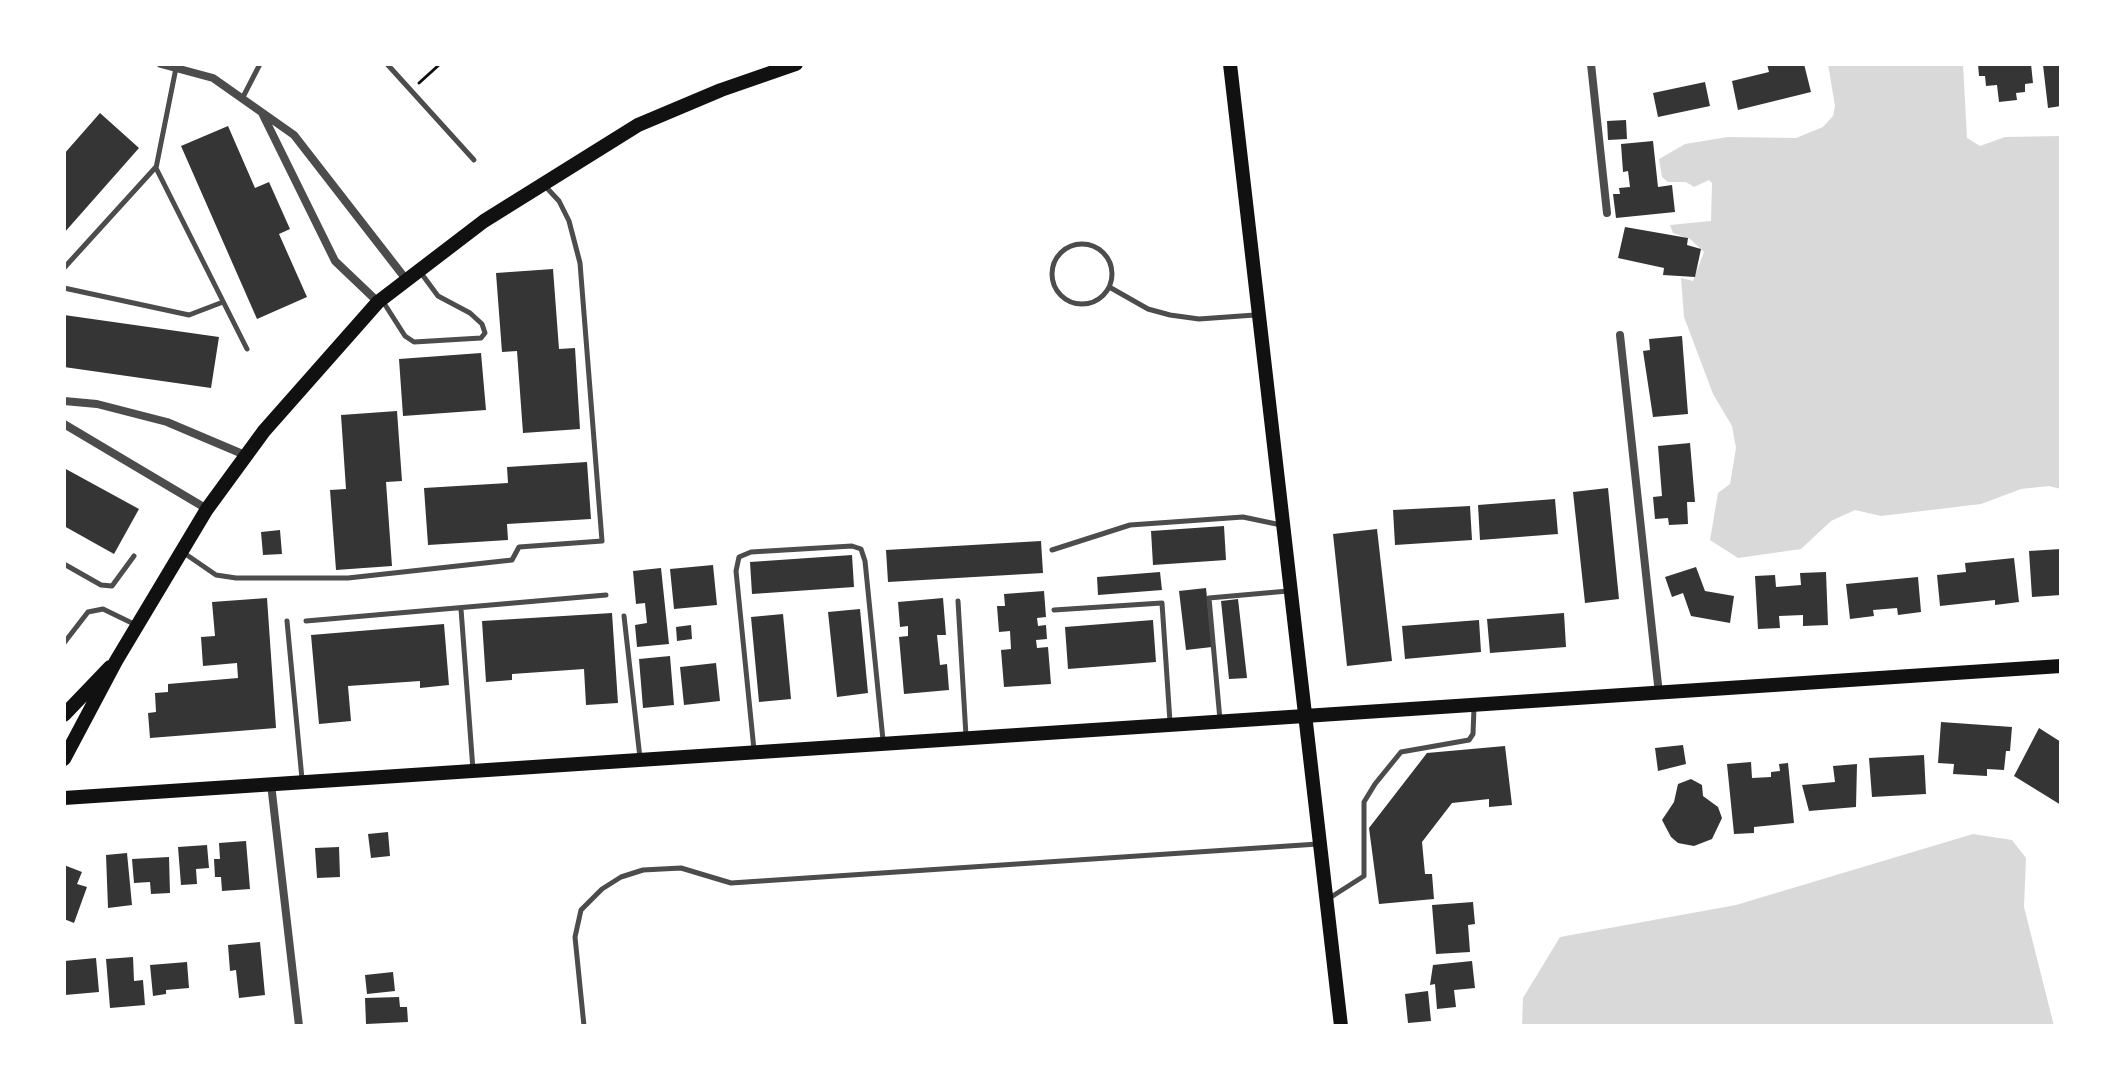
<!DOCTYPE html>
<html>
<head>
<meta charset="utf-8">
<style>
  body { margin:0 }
  #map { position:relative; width:2125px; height:1090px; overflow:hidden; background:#fff; font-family:Commissioner,sans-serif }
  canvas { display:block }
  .frame { position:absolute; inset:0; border:66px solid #fff; pointer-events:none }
</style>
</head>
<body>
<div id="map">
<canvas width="2125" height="1090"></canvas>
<div class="frame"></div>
</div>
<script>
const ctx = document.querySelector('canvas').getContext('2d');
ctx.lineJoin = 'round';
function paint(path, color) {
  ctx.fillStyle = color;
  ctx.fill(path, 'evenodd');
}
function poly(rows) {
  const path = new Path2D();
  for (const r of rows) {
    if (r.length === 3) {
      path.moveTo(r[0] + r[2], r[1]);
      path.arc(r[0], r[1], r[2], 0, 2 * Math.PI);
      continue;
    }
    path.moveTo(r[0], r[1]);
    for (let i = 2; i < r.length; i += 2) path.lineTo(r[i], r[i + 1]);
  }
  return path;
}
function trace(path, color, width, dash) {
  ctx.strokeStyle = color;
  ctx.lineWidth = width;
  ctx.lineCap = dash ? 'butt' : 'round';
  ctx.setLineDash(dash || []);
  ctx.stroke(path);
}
paint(poly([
  [1828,64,1963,64,1967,138,1980,146,2005,137,2061,136,2061,489,2049,486,2021,489,1981,504,1881,516,1855,510,1831,521,1801,549,1738,558,1710,540,1718,493,1730,484,1736,448,1732,426,1713,394,1684,317,1681,278,1693,281,1704,252,1690,239,1673,233,1670,225,1711,221,1712,183,1709,180,1694,187,1686,182,1668,182,1662,177,1659,159,1685,144,1728,137,1796,138,1823,127,1833,116,1835,106],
  [1973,834,2012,840,2026,858,2024,907,2054,1026,1522,1026,1523,998,1560,937,1736,905]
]), '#d9d9d9');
paint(poly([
  [1767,64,1804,64,1811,92,1738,110,1732,81,1769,72],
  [1978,64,2031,64,2033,83,2025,84,2025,92,2016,93,2017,100,1999,102,1997,85,1986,86,1985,76,1979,76],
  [2061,64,2061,106,2048,108,2043,65],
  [1705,82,1710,106,1658,117,1653,93],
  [100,113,139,148,64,233,64,154],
  [1626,120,1627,139,1608,140,1607,121],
  [228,126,255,188,269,182,290,229,279,234,307,297,257,319,181,146],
  [1653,141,1658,187,1672,185,1675,212,1616,218,1613,194,1620,194,1619,188,1630,187,1628,171,1623,172,1621,144],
  [1625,227,1688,238,1687,245,1701,249,1695,277,1663,275,1664,268,1618,258],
  [553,269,559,349,575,348,580,429,523,433,517,351,502,352,496,273],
  [64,315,219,337,211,388,64,367],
  [1682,336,1688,414,1653,417,1643,351,1650,350,1649,339],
  [481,353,486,410,403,416,399,359],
  [397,411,402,481,386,482,392,566,336,570,330,490,346,489,341,415],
  [1690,443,1695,502,1687,502,1688,524,1669,525,1668,518,1655,519,1653,497,1662,496,1658,446],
  [587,462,591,519,507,524,508,540,428,545,424,488,508,483,507,467],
  [64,468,139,509,114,554,64,526],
  [1608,488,1619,599,1585,603,1573,492],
  [1555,499,1558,534,1480,540,1478,505],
  [1470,506,1472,540,1395,545,1393,510],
  [1224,526,1226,560,1153,565,1151,531],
  [1377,529,1392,661,1347,666,1333,534],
  [280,530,282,554,263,555,261,532],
  [1041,541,1043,573,888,582,886,550],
  [2061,549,2061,595,2032,597,2029,551],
  [852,555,854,587,752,594,750,562],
  [2014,558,2019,602,1995,605,1995,600,1940,606,1937,575,1966,572,1965,563],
  [713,565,717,605,674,609,670,569],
  [1696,567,1705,591,1734,596,1730,623,1691,616,1683,593,1672,597,1665,577],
  [661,568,669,644,637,647,635,625,647,623,645,603,636,604,633,571],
  [1160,572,1162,590,1098,595,1097,577],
  [1826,572,1828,625,1803,626,1803,615,1779,616,1780,628,1758,629,1755,576,1775,575,1776,587,1801,585,1800,573],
  [1918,577,1921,612,1898,615,1897,608,1873,610,1874,616,1850,619,1846,584],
  [1206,588,1212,647,1186,650,1179,591],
  [1044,591,1046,617,1037,618,1038,626,1046,625,1047,639,1036,640,1037,648,1048,647,1051,684,1004,687,1001,650,1011,649,1010,631,999,632,997,606,1005,606,1004,594],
  [267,598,276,728,150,738,148,713,156,712,155,693,168,692,168,684,238,678,237,663,203,666,201,637,215,636,212,602],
  [943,598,946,635,937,635,940,665,947,664,949,690,904,694,899,637,908,636,908,626,900,627,898,602],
  [1238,599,1247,678,1229,679,1221,601],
  [860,609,868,693,837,697,828,612],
  [612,613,618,703,586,705,584,669,512,674,512,680,486,682,482,621],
  [1564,613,1566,647,1490,653,1487,619],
  [783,614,791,699,759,702,751,617],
  [1153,620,1156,662,1068,669,1065,627],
  [1479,620,1481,652,1405,659,1402,626],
  [444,624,449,685,420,688,420,681,348,686,351,721,319,724,311,635],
  [691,625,692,639,677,641,676,627],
  [670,656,674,705,643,708,639,659],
  [716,663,720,701,684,705,680,667],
  [1941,722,2012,727,2010,751,2006,751,2004,770,1987,769,1987,776,1953,774,1954,764,1938,763],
  [2039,728,2061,742,2061,805,2014,776],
  [1683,745,1686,764,1658,771,1655,748],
  [1505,746,1512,805,1489,807,1489,799,1452,803,1422,842,1425,874,1432,874,1434,899,1379,904,1369,828,1427,753],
  [1924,755,1926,794,1872,797,1869,758],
  [1751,762,1752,778,1771,777,1771,772,1780,771,1779,764,1788,763,1794,823,1754,827,1754,833,1734,834,1727,764],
  [1857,764,1856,807,1809,811,1802,785,1835,782,1833,766],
  [1691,779,1702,785,1703,796,1718,807,1722,818,1712,839,1694,846,1678,843,1671,837,1662,820,1674,802,1678,784],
  [388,832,390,856,371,858,368,834],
  [246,841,250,889,222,891,221,877,215,877,214,859,220,859,219,843],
  [207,845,209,868,196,869,197,884,181,885,178,847],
  [339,847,340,877,317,878,315,848],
  [127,853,132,905,108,908,106,855],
  [169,857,170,893,151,894,150,882,134,883,132,859],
  [64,865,82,872,77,884,87,887,74,923,64,919],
  [1473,902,1475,924,1468,925,1470,952,1436,954,1432,905],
  [260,942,265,995,239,998,236,970,230,971,228,945],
  [133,957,134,981,143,980,145,1005,110,1008,106,959],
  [96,958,99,992,65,995,64,961],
  [1472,961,1475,988,1454,990,1456,1007,1437,1009,1435,984,1430,985,1433,965],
  [187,962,189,988,166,990,166,994,153,996,150,965],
  [393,972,395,991,367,994,365,975],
  [1428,991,1431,1021,1408,1023,1405,994],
  [399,997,400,1007,407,1007,408,1022,366,1024,365,998]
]), '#353535');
trace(poly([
  [419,83,440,64]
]), '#111', 3);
trace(poly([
  [387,64,474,160],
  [176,68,156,168,247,349],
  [243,97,260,64],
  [1082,274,30],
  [64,268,155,168],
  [64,288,189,315,223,302],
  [1111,288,1148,309,1170,315,1199,319,1255,315],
  [382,300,405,336,414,342,481,338,485,333,482,324,470,313,438,296,421,273],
  [1052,550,1130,525,1243,517,1281,525],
  [184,553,216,575,236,578,348,578,512,560,519,547,602,541,580,263,569,221,559,201,545,186],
  [64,564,101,585,112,586,134,556],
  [958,601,966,736],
  [461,609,473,770],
  [1054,610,1162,603,1170,722],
  [624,616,640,758],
  [287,621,302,779],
  [306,621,606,595],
  [64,643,88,612,103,609,136,625],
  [1220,720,1209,598,1288,591],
  [754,750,736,571,739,557,751,552,852,546,861,549,865,561,883,740],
  [1328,899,1364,876,1364,802,1375,784,1401,752,1469,740,1473,734,1474,708],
  [584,1026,575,937,581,910,602,889,621,877,643,870,681,868,731,883,1318,844]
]), '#4c4c4c', 5);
trace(poly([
  [161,64,213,78,294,135,405,278],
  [1591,64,1607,213],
  [263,115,335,261,378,302],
  [1620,335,1659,694],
  [64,401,97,404,167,422,245,455],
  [64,424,207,509],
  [271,784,299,1026]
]), '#4c4c4c', 8);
trace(poly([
  [1230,64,1341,1026],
  [64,715,110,667],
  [64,759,116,661,207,509,264,431,378,302,484,221,638,125,721,90,796,64],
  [64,798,2061,666]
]), '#111', 14);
</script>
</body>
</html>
